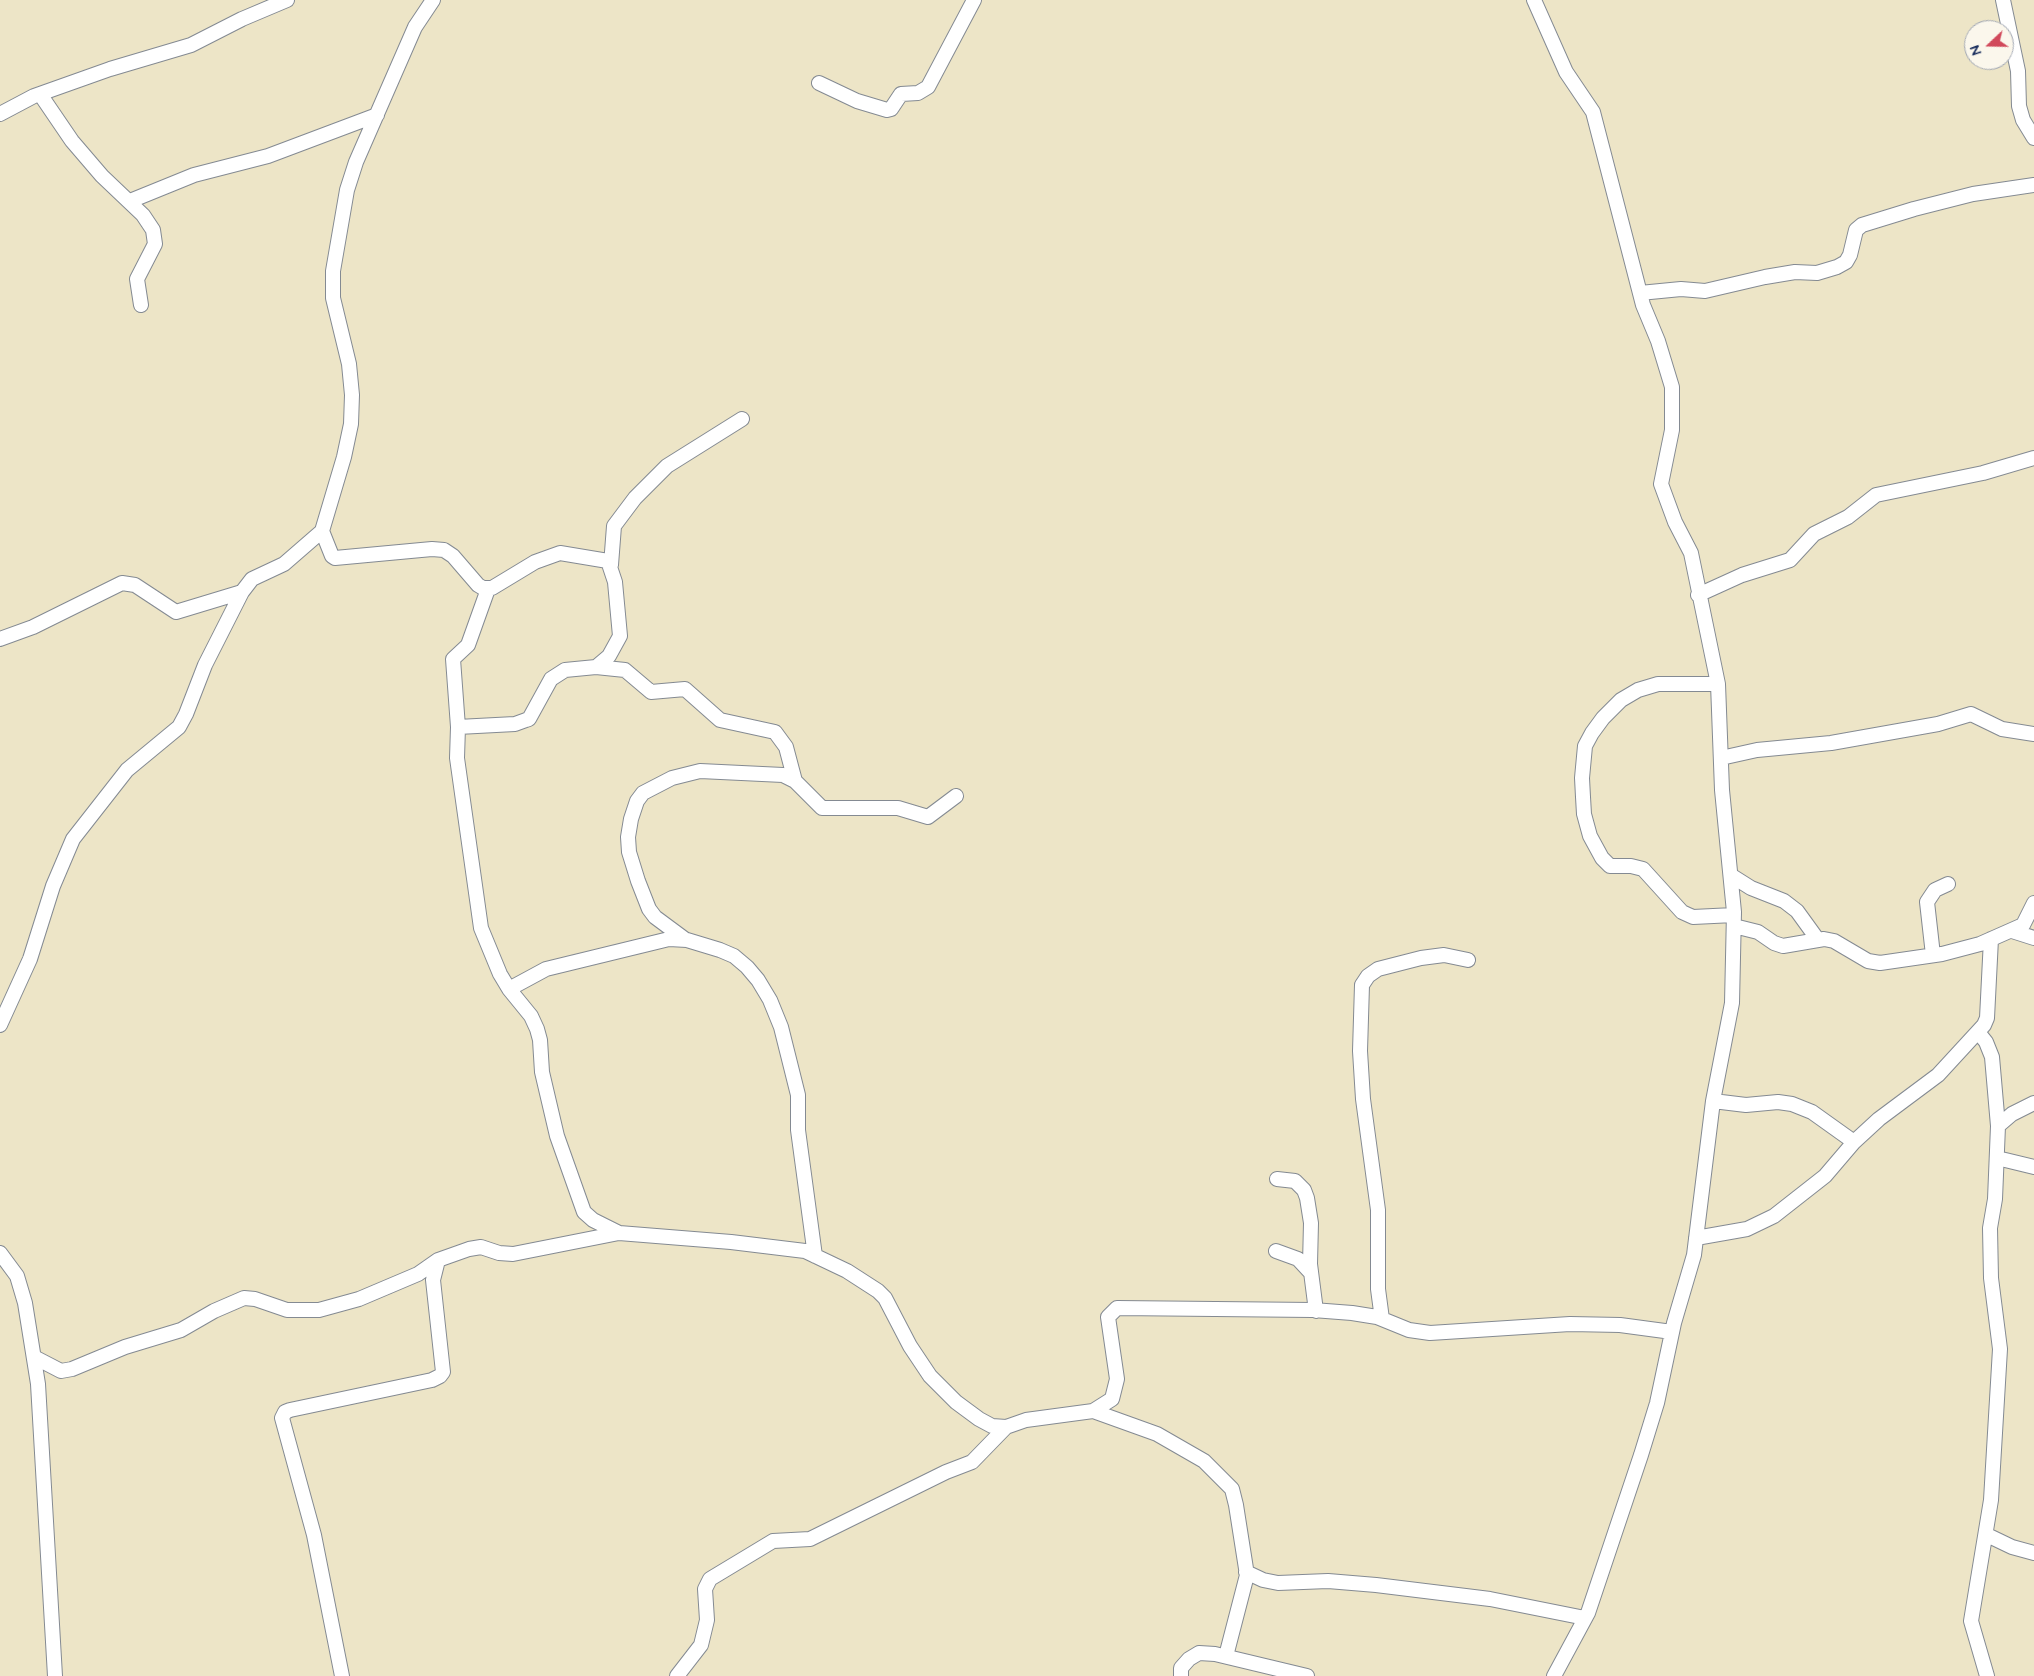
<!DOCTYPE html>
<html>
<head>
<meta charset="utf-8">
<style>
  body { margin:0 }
  #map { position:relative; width:2034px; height:1676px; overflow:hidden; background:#ede5c7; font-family:"Architects Daughter",sans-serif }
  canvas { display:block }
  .north { position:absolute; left:1964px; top:20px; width:50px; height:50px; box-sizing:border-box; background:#fbf7ec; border:1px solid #a1a7b3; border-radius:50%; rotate:249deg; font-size:14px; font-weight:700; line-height:20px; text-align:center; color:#1b2f5e }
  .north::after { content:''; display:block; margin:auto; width:18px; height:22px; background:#d1495b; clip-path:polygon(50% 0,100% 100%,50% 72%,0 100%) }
</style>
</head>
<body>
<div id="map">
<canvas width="2034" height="1676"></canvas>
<div class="north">N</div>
</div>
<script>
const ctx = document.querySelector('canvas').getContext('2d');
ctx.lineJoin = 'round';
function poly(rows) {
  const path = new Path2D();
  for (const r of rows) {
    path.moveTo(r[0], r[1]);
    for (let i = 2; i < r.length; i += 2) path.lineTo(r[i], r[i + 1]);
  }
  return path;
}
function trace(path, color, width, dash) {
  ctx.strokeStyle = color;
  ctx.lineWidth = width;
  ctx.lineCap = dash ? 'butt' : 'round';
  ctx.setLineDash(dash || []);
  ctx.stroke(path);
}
const minor = poly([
  [1534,0,1566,72,1593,112,1643,305,1658,341,1672,387,1672,430,1661,484,1675,522,1691,553,1718,684,1722,790,1734,912,1732,1003,1713,1101,1694,1255,1674,1323,1657,1403,1641,1455,1588,1613,1554,1676],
  [2003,0,2018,71,2019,106,2023,120,2034,138],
  [819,83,857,101,887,110,891,109,901,94,918,93,928,87,974,0],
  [40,94,72,141,102,176,143,215,153,230,155,244,137,279,141,305],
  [0,114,34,96,110,69,191,45,242,19,287,0],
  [130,201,194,175,268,156,377,115],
  [1640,293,1681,289,1705,291,1765,277,1795,272,1817,273,1837,267,1846,262,1850,255,1856,230,1862,225,1914,209,1973,194,2034,185],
  [322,531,332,556,335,558,432,549,444,550,453,556,478,585,483,588,492,588,535,562,560,553,608,561,615,582,620,636,609,656,596,667],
  [611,565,614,526,635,498,667,466,742,419],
  [488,589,468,645,453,659,458,727,457,758,481,928,500,974,509,989,531,1016,537,1029,540,1040,542,1072,557,1136,584,1212,593,1220,619,1233],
  [1698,595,1742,575,1790,560,1814,534,1848,517,1876,495,1983,473,2034,458],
  [0,639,33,627,122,583,135,585,176,612,242,592],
  [1718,684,1658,684,1638,690,1621,700,1603,718,1592,733,1585,746,1582,778,1583,797,1584,814,1590,836,1602,858,1610,866,1631,866,1643,869,1682,912,1693,917,1734,915],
  [458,727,515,724,526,720,529,719,551,679,565,670,596,667,625,670,651,692,685,689,720,720,775,732,786,747,795,781],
  [1721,758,1757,750,1831,743,1938,724,1971,714,2002,729,2034,734],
  [1732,876,1751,888,1784,901,1797,911,1818,940],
  [1734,926,1758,932,1774,943,1783,946,1824,939,1834,941,1868,961,1880,963,1942,954,1980,944,2023,925,2034,903],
  [2012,931,2034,938],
  [686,940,655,917,649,909,638,881,629,852,628,837,631,819,637,801,643,793,672,778,700,771,783,775,795,781,822,808,898,808,928,817,956,796],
  [1933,955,1927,902,1935,890,1948,884],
  [509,989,546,969,669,939,687,940,720,950,734,956,747,967,758,980,770,1000,781,1027,798,1095,798,1130,815,1256],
  [0,1025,30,959,53,886,73,839,127,770,179,727,186,714,205,665,242,592,252,579,284,564,322,531,344,457,351,424,352,395,349,364,333,298,333,271,347,190,356,162,415,27,433,0],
  [1978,1032,1986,1042,1992,1057,1998,1126,1995,1199,1990,1228,1991,1278,2000,1349,1991,1500,1971,1621,1987,1676],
  [1713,1101,1746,1105,1778,1102,1792,1104,1812,1112,1854,1142],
  [1998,1126,2012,1114,2034,1103],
  [1997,1158,2034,1167],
  [1277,1179,1295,1181,1304,1190,1307,1198,1311,1223,1310,1264,1316,1311],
  [1696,1238,1747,1229,1774,1216,1825,1176,1854,1142,1879,1119,1938,1075,1984,1025,1987,1018,1991,939],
  [1276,1251,1298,1259,1311,1273],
  [0,1253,17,1276,25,1303,38,1384,55,1676],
  [1382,1319,1378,1289,1378,1210,1363,1099,1360,1051,1362,985,1368,976,1378,969,1421,958,1444,955,1468,960],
  [34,1357,61,1371,72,1369,125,1347,181,1330,214,1311,244,1298,255,1299,287,1310,319,1310,359,1299,418,1274,438,1260,469,1249,481,1247,499,1253,513,1254,619,1233,731,1242,805,1251,847,1271,878,1291,885,1298,910,1346,930,1376,956,1402,979,1419,992,1426,1006,1427,1026,1420,1093,1411,1112,1399,1117,1379,1108,1317,1117,1308,1313,1310,1352,1313,1377,1317,1409,1330,1430,1333,1570,1324,1620,1325,1672,1332],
  [1093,1411,1157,1434,1204,1461,1232,1489,1236,1505,1247,1575,1226,1656],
  [1987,1535,2012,1547,2034,1553],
  [1246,1572,1263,1580,1278,1583,1328,1581,1376,1585,1490,1599,1585,1618],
  [342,1676,314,1535,282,1418,285,1412,290,1410,432,1380,440,1376,443,1372,433,1280,438,1260],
  [677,1676,701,1645,707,1620,705,1589,710,1579,773,1541,810,1539,946,1472,972,1462,1006,1427],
  [1181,1676,1181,1668,1189,1659,1199,1653,1215,1654,1307,1676]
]);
trace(minor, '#848a92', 16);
trace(minor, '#fff', 14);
</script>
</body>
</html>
